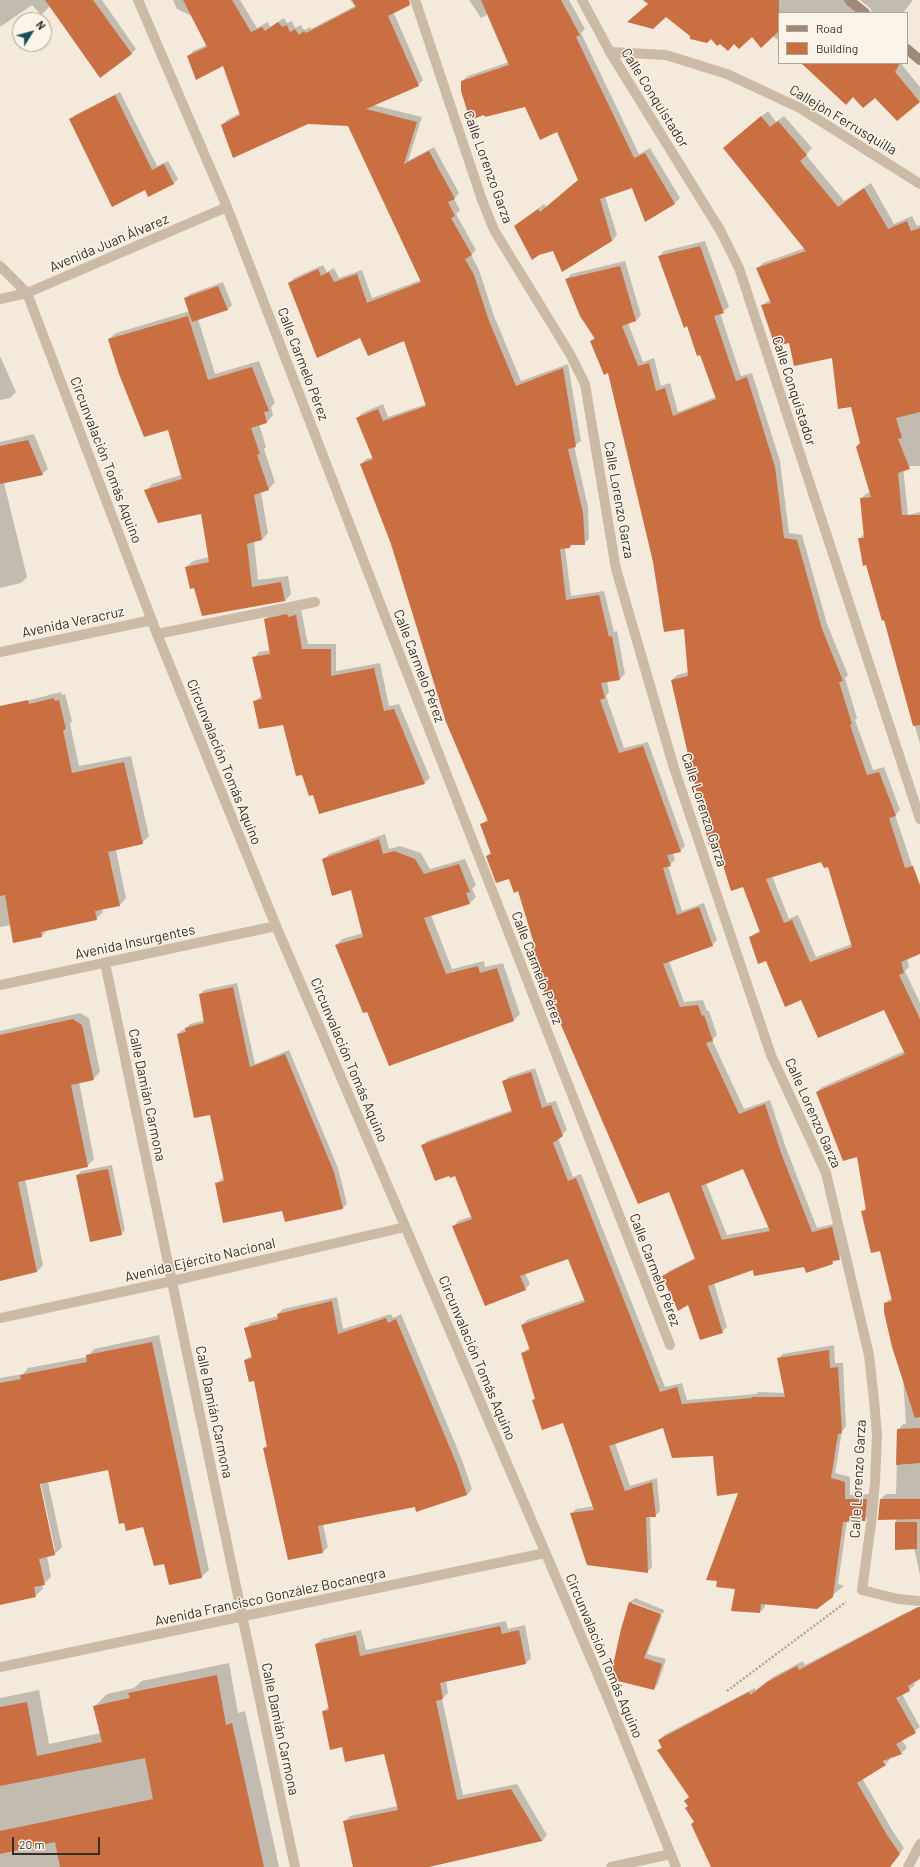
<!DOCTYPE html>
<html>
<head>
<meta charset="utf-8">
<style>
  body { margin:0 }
  #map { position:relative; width:920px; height:1867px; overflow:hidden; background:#f3eadb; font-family:Barlow,sans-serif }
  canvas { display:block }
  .legend { position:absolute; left:778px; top:12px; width:130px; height:52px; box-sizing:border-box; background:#faf3e7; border:1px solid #aca49a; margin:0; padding:5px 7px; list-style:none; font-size:12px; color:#372e27 }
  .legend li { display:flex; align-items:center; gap:8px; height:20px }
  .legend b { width:20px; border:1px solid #aca49a }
  .north { position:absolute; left:12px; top:12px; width:40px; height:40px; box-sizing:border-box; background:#faf3e7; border:1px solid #aca49a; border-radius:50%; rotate:53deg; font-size:11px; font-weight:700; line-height:16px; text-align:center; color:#372e27 }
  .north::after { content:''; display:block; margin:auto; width:14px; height:18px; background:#1b505a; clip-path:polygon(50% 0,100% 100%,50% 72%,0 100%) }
  .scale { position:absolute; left:12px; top:1837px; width:88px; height:18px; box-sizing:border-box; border:2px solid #372e27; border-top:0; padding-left:5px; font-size:12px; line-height:14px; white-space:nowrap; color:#372e27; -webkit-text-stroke:3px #faf3e7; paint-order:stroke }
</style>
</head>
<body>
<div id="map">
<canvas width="920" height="1867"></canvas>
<ul class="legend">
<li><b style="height:5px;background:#9f8977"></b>Road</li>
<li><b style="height:11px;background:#ca6f42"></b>Building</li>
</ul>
<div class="north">N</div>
<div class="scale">20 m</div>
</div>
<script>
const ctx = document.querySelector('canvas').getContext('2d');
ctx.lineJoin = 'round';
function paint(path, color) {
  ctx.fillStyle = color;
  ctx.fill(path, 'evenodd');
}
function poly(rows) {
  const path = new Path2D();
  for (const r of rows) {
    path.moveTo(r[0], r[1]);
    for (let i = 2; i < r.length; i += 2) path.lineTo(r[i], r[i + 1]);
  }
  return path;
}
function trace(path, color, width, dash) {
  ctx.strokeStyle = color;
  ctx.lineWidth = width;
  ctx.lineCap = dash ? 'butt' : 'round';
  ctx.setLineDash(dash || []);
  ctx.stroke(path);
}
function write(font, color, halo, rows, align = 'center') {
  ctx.font = font + ' Barlow,sans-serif';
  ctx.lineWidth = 3;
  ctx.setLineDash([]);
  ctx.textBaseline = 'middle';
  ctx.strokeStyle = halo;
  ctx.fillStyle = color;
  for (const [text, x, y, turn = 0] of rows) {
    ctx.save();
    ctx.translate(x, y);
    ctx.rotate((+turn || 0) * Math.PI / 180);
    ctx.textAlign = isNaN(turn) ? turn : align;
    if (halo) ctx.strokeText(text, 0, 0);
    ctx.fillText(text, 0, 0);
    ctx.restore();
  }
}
paint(poly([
  [0,0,102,0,136,49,131,54,50,6,41,15,32,5,0,27],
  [173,0,240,0,257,28,268,22,270,27,284,18,287,23,292,21,295,28,301,25,304,30,310,27,311,29,355,6,350,0,398,0,393,11,423,80,418,85,373,105,422,117,408,161,434,147,459,193,454,199,460,210,456,214,476,250,471,255,479,270,494,316,521,381,568,364,581,441,574,446,588,507,589,539,584,544,573,544,570,547,565,548,571,596,604,591,614,632,617,631,625,674,620,679,607,681,609,692,606,696,624,748,648,742,685,846,680,851,673,853,675,860,668,866,682,911,704,903,717,940,712,945,669,961,684,1002,703,1000,707,1011,709,1011,717,1035,712,1040,744,1109,770,1100,786,1148,817,1228,837,1223,844,1254,832,1263,754,1269,714,1283,727,1327,722,1332,689,1303,664,1276,669,1271,695,1258,670,1191,559,1017,527,950,535,944,518,890,509,878,487,856,491,852,481,825,488,819,392,544,361,464,366,459,373,457,357,418,362,413,383,404,388,417,426,404,405,340,360,337,289,283,294,278,323,265,327,272,334,268,339,278,362,270,372,298,421,280,348,125,308,123,222,125,227,120,240,113,224,65,188,57,193,51,207,45,192,16,177,9],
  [743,1168,769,1227,727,1235,706,1183],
  [469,0,569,0,585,29,581,33,639,154,650,148,680,198,675,203,633,187,605,196,617,235,612,241,554,250,515,226,544,204,546,207,579,180,557,130,525,105,462,81,468,76,509,62,488,14,481,18],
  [653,0,853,0,871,13,779,13,779,41,773,36,752,36,734,43,720,43,711,38,691,35,666,16,629,22],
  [860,0,913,0,903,13,872,13,870,8],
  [802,63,903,63,902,65,920,87,920,100,897,119,876,96,854,96],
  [120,92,157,166,168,161,178,179,173,184,145,189,71,120,75,115],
  [768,111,776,122,784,116,812,148,806,155,844,201,871,183,894,224,912,216,917,226,920,225,920,466,903,466,908,515,920,512,920,744,884,619,859,539,865,533,861,499,867,493,871,492,852,406,833,357,790,341,762,305,771,299,758,268,763,263,805,248,730,142],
  [705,241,729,307,720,313,741,376,752,373,780,461,789,533,802,535,827,624,848,675,845,678,857,718,855,720,873,770,884,767,900,810,895,815,920,889,920,953,907,958,909,967,905,971,920,1003,920,1575,914,1548,896,1549,896,1519,881,1499,886,1494,896,1494,898,1430,903,1424,906,1424,903,1377,885,1303,892,1298,880,1250,862,1212,866,1208,858,1155,817,1092,822,1087,905,1051,885,1009,802,999,767,960,750,937,761,930,672,680,677,675,689,672,685,628,654,562,608,372,591,341,595,337,566,280,571,274,625,261,641,315,636,321,628,323,643,362,654,358,661,386,670,383,678,412,716,397,701,354,659,257,664,251],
  [821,861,829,866,852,944,816,957,798,915,789,919,772,876],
  [223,282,232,305,227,310,198,319,215,374,259,361,275,403,271,407,273,415,267,422,259,424,266,447,264,449,275,482,269,489,261,492,268,533,262,540,254,541,258,580,288,576,291,594,285,601,195,587,186,567,193,561,209,557,202,513,146,491,152,484,181,475,169,429,109,339,116,333,190,311,185,298,190,294],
  [0,356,16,392,10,398,0,400],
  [34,434,48,469,42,474,4,483,27,577,21,583,0,588,0,442],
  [293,609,293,612,301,610,308,644,336,644,336,671,380,663,389,706,399,704,430,778,424,783,313,794,283,724,254,702,262,695,254,658,259,652,271,650,265,619,271,614],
  [61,692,62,695,65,694,72,721,70,724,79,766,131,756,149,836,142,843,116,850,126,898,120,905,102,909,103,912,96,919,48,929,42,936,11,925,0,927,0,738,22,702],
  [385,834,389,849,400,846,421,853,430,869,465,859,476,885,472,889,476,897,470,903,431,915,452,969,484,961,485,967,503,963,520,1014,514,1020,367,1011,336,945,342,939,363,933,351,889,323,860,329,854],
  [237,983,255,1064,289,1050,338,1168,347,1204,343,1208,283,1210,217,1184,221,1179,225,1178,211,1114,178,1034,182,1030,186,1029,190,1024,205,1020,200,995,204,990],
  [80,1013,89,1018,100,1072,93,1079,79,1082,94,1159,87,1166,25,1179,43,1265,37,1272,0,1269,0,1031],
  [535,1068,547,1103,556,1101,567,1130,558,1138,573,1177,581,1174,665,1387,682,1383,687,1400,756,1394,758,1392,785,1393,778,1358,783,1354,834,1345,835,1363,843,1363,846,1427,842,1431,835,1473,850,1477,850,1495,871,1494,869,1515,864,1520,847,1521,838,1584,844,1586,816,1608,765,1604,765,1607,760,1612,737,1588,739,1492,714,1455,664,1427,615,1443,630,1486,657,1478,660,1511,655,1516,650,1516,652,1567,647,1572,571,1514,576,1509,594,1506,564,1422,533,1400,535,1398,522,1353,530,1347,522,1325,527,1320,586,1299,569,1257,525,1273,530,1284,525,1289,454,1226,458,1221,472,1216,456,1175,422,1146,427,1141,512,1110,503,1082,508,1077],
  [112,1165,125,1230,121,1234,77,1176,81,1171],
  [337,1297,343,1329,391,1314,393,1318,401,1314,462,1460,472,1489,467,1495,323,1524,328,1547,323,1552,289,1559,264,1448,268,1445,255,1379,245,1360,252,1355,246,1328,251,1323,278,1316,278,1314,283,1309],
  [159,1335,209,1570,201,1577,165,1563,108,1468,48,1482,62,1547,55,1554,47,1556,51,1577,42,1585,43,1589,35,1596,0,1597,0,1378,23,1374,28,1368,87,1357,94,1349],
  [40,1479,55,1550,53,1550,38,1480],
  [635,1598,664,1610,663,1614,632,1602,632,1604,662,1616,647,1654,666,1659,658,1684,654,1689,622,1629,630,1602],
  [907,1612,920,1617,920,1677,913,1682,915,1685,909,1690,902,1694,920,1727,902,1740,907,1748,901,1753,890,1758,890,1759,886,1764,882,1757,862,1778,892,1830,904,1848,889,1867,712,1867,695,1822,690,1797,658,1751,662,1747,659,1740,664,1735,755,1688,755,1691,773,1677,803,1661,805,1665],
  [506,1621,508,1629,525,1625,531,1658,526,1663,446,1680,448,1693,442,1699,463,1795,517,1784,547,1835,542,1841,424,1867,354,1867,344,1822,350,1816,398,1806,385,1753,342,1746,323,1712,329,1706,316,1644,322,1639,361,1630,366,1650],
  [229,1663,238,1713,245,1711,279,1867,0,1867,0,1698,39,1690,49,1744,101,1733,94,1707,107,1694,134,1688,142,1681]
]), '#0003');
paint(poly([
  [45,0,93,0,132,54,100,78],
  [183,0,232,0,251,32,262,27,265,31,278,22,282,27,287,25,290,32,295,29,299,35,304,31,306,33,356,7,352,0,409,0,410,5,388,16,419,86,366,109,417,122,404,164,429,151,455,199,448,202,455,216,451,218,472,255,465,259,474,275,489,321,516,386,563,368,576,447,568,449,583,513,585,545,570,545,570,548,560,549,566,600,599,595,609,637,612,636,620,680,601,683,605,698,600,700,619,753,643,746,681,852,667,855,671,866,663,868,677,915,699,907,713,946,663,964,680,1007,698,1005,702,1016,704,1015,713,1041,706,1043,739,1114,765,1104,781,1153,812,1232,832,1227,840,1260,832,1261,833,1264,806,1273,804,1267,754,1276,753,1270,708,1286,723,1333,700,1340,688,1305,678,1311,662,1276,695,1259,669,1192,638,1204,558,1018,556,1019,534,969,526,950,535,947,518,891,514,893,509,879,496,883,486,856,491,854,480,824,488,821,446,722,391,544,360,464,373,459,356,418,378,409,383,421,426,406,404,341,368,356,360,338,317,358,288,283,318,269,321,276,329,272,334,282,357,274,367,303,421,282,348,126,308,124,233,158,221,125,240,115,223,66,196,80,187,56,207,47],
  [743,1169,770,1231,722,1240,701,1186],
  [481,0,561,0,580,35,576,37,634,158,645,153,675,204,645,222,632,188,600,199,612,241,562,272,553,251,539,255,532,260,514,226,538,209,540,212,578,180,557,132,540,140,525,107,485,117,484,115,470,120,461,91,461,81,509,65],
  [643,0,779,0,779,31,761,48,752,37,739,49,734,44,728,51,720,44,717,46,711,39,707,43,690,39,690,36,666,17,653,29,627,22,648,4],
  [801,63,900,63,895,72,920,102,897,121,875,98,863,108,853,97,846,105],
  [115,95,152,170,164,164,174,184,148,197,145,190,112,207,69,119],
  [761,116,770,127,778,121,807,155,800,161,838,207,864,188,888,229,907,221,911,231,920,228,920,412,896,418,902,438,898,439,910,469,898,473,902,515,920,515,920,725,913,726,884,620,882,621,866,565,863,566,858,538,864,538,860,498,871,497,856,447,860,443,851,407,838,409,832,358,794,366,789,343,775,346,761,305,771,303,756,268,806,251,723,148],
  [700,246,724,313,714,316,736,381,747,377,775,467,784,538,797,540,822,629,843,681,839,682,852,724,850,725,867,775,879,772,896,816,889,818,905,868,913,866,920,885,920,954,901,962,904,973,899,975,920,1019,920,1417,915,1418,892,1347,884,1312,884,1303,892,1301,880,1251,871,1253,861,1211,866,1210,857,1157,843,1161,816,1092,905,1054,884,1010,818,1038,801,1000,785,1007,766,961,758,964,749,937,760,932,743,887,731,891,718,849,716,845,709,846,671,680,688,676,684,629,664,632,653,562,608,373,604,375,590,341,595,339,580,316,565,279,620,266,636,321,622,326,638,366,649,363,656,391,665,388,673,416,716,399,700,355,697,356,687,326,684,328,658,256],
  [821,862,824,868,828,867,852,947,810,962,792,920,784,923,766,879],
  [218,286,228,310,192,322,184,298],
  [188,316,208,380,252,367,269,411,264,412,267,423,251,428,260,454,257,455,269,490,254,495,262,540,247,544,252,587,281,582,285,601,202,616,194,588,190,589,185,567,209,562,201,514,158,523,144,490,182,479,168,430,144,437,119,374,108,339],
  [28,440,43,475,0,484,0,446],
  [287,614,288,617,296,615,302,649,331,649,331,676,374,668,384,711,394,709,425,784,319,814,313,795,309,796,302,775,296,776,283,725,259,729,253,701,262,699,252,657,270,654,264,619],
  [54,698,55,701,59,700,66,729,63,730,72,773,124,762,143,844,108,852,120,906,95,911,97,920,41,932,42,937,13,943,5,895,0,896,0,706,28,700,29,704],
  [379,839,383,854,394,851,415,859,424,874,459,864,470,892,466,893,470,904,424,918,446,974,478,966,480,973,497,968,514,1021,389,1066,367,1012,363,1013,335,945,363,937,351,890,332,896,322,859],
  [233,987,250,1067,285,1054,334,1172,343,1209,285,1222,282,1211,223,1223,215,1183,224,1181,210,1115,194,1118,177,1034,186,1032,185,1028,204,1023,199,994],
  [73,1019,82,1025,94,1080,71,1085,88,1167,18,1182,37,1272,0,1281,0,1035],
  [531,1072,542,1108,551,1105,563,1136,553,1143,568,1181,576,1178,660,1392,677,1387,682,1404,752,1398,752,1397,785,1397,777,1358,829,1350,830,1368,838,1367,842,1433,838,1434,831,1478,845,1482,845,1499,867,1499,865,1521,843,1522,833,1597,817,1609,761,1604,760,1613,731,1611,735,1589,716,1587,717,1581,706,1580,738,1493,717,1496,713,1456,672,1458,663,1428,609,1446,625,1491,652,1482,656,1517,646,1517,648,1573,587,1565,570,1513,594,1510,563,1423,542,1430,532,1400,535,1399,521,1353,530,1350,521,1325,585,1302,568,1259,520,1276,526,1290,485,1306,452,1226,472,1219,455,1176,450,1178,449,1176,435,1181,421,1145,512,1112,502,1081],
  [108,1169,122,1235,90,1242,76,1175],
  [332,1301,338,1334,386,1318,388,1323,396,1319,457,1465,467,1495,416,1512,415,1507,318,1526,323,1553,288,1560,263,1448,267,1447,254,1381,249,1382,244,1360,252,1358,244,1328,278,1319,277,1314],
  [152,1342,202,1578,169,1585,164,1564,154,1566,143,1527,126,1531,124,1523,119,1524,108,1470,40,1484,55,1555,39,1559,45,1585,34,1587,36,1597,0,1605,0,1383,21,1379,20,1375,87,1362,86,1355],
  [920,1428,920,1463,896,1465,897,1429],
  [880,1499,920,1499,920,1519,878,1520],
  [895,1522,917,1522,917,1549,895,1550],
  [629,1602,661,1614,644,1658,662,1664,654,1690,610,1679,621,1629],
  [918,1607,920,1607,920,1679,908,1686,910,1691,896,1698,916,1733,896,1744,902,1754,883,1761,886,1765,857,1783,887,1835,900,1854,890,1867,711,1867,691,1824,694,1822,685,1808,688,1806,684,1801,689,1797,657,1750,662,1748,658,1740,749,1692,750,1695,767,1682,797,1666,799,1670],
  [500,1626,502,1634,519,1630,526,1664,440,1683,443,1699,436,1701,457,1800,511,1789,542,1841,429,1867,353,1867,343,1821,398,1810,384,1754,345,1762,342,1747,330,1750,322,1711,329,1710,315,1644,356,1635,360,1656],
  [217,1675,226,1725,232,1723,264,1867,60,1867,55,1842,0,1854,0,1831,153,1799,145,1758,0,1786,0,1707,27,1702,37,1756,102,1742,93,1706,130,1698,128,1693]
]), '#ca6f42');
trace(poly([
  [727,1691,846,1602]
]), '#b7a590', 2.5, [2, 2]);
trace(poly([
  [157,634,315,602]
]), '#cbbaa6', 10);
trace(poly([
  [138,0,227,207,400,655,670,1345],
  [415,0,482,200,494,230,570,354,585,384,616,569,674,768,771,1055,826,1173,869,1355,874,1400,877,1435,875,1482,871,1524,862,1590,898,1599,920,1601],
  [582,0,610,52,720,230,739,268,920,819],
  [610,52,666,55,727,74,800,108,920,184],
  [0,266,27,293,157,634,276,926,607,1696,676,1867],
  [0,299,27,293,227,207],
  [0,652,152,620],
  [105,963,295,1867],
  [0,985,276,926],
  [0,1318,172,1281,405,1227],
  [0,1667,545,1553],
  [611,1867,671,1854],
  [908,1867,920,1844]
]), '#cbbaa6', 10);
trace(poly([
  [849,0,865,13],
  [907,49,920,60]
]), '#9f8977', 10);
write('14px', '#372e27', '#faf3e7', [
  ["Calle Conquistador",655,98,58],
  ["Callejòn Ferrusquilla",843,120,31],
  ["Calle Lorenzo Garza",488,167,70],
  ["Avenida Juan Álvarez",109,243,-23],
  ["Calle Carmelo Pérez",303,364,69],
  ["Calle Conquistador",794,391,72],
  ["Circunvalación Tomás Aquino",106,460,69],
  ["Calle Lorenzo Garza",619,500,80],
  ["Avenida Veracruz",73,622,-12],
  ["Calle Carmelo Pérez",419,666,69],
  ["Circunvalación Tomás Aquino",224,762,68],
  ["Calle Lorenzo Garza",704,810,72],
  ["Avenida Insurgentes",135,942,-12],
  ["Calle Carmelo Pérez",537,968,69],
  ["Circunvalación Tomás Aquino",349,1060,67],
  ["Calle Damián Carmona",147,1095,78],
  ["Calle Lorenzo Garza",813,1113,66],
  ["Avenida Ejército Nacional",200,1260,-13],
  ["Calle Carmelo Pérez",655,1270,69],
  ["Circunvalación Tomás Aquino",477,1358,67],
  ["Calle Damián Carmona",214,1412,78],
  ["Calle Lorenzo Garza",858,1479,-87],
  ["Avenida Francisco González Bocanegra",270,1597,-12],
  ["Circunvalación Tomás Aquino",604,1656,67],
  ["Calle Damián Carmona",280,1729,78]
]);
</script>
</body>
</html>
